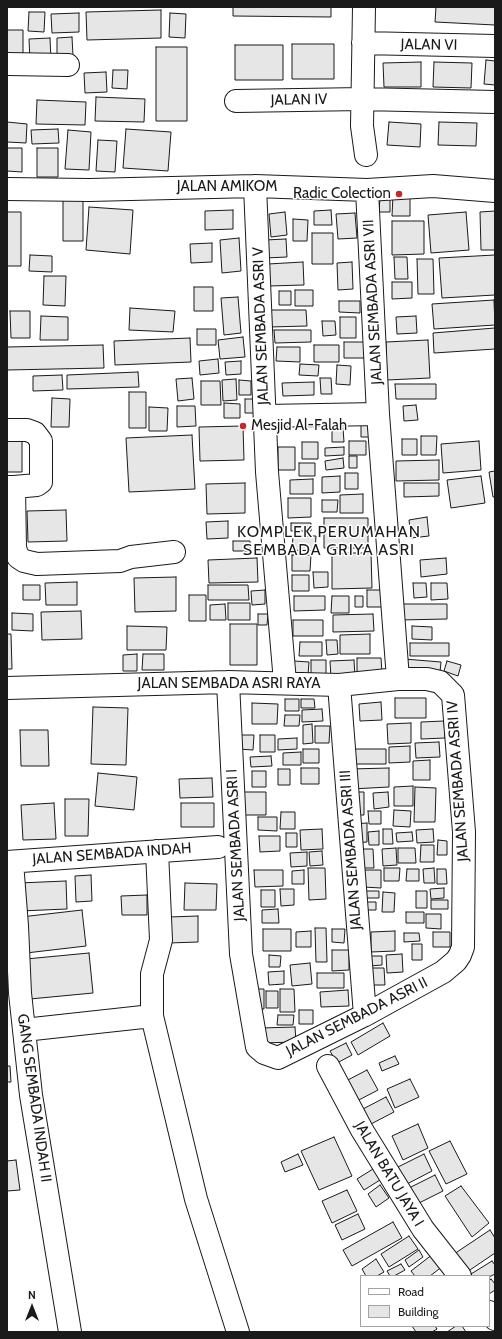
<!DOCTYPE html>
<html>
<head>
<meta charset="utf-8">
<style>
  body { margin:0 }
  #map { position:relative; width:502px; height:1339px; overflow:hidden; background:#fff; font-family:Cabin,sans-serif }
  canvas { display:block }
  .frame { position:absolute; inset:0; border:8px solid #1a1a1a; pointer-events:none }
  .legend { position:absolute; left:360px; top:1275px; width:130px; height:52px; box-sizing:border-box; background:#fff; border:1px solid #a3a3a3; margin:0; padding:5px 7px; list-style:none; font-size:12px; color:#1a1a1a }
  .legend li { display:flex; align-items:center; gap:8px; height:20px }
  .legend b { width:20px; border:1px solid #a3a3a3 }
  .north { position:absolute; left:12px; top:1287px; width:40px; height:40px; -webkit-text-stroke:3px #fff; paint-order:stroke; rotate:0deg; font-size:11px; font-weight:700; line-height:16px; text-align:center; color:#1a1a1a }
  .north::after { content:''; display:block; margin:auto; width:14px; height:18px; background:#1a1a1a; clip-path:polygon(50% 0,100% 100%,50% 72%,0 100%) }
</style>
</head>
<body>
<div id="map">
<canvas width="502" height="1339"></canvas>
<div class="frame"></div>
<ul class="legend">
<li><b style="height:5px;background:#fff"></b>Road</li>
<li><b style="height:11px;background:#e6e6e6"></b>Building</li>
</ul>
<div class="north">N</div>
</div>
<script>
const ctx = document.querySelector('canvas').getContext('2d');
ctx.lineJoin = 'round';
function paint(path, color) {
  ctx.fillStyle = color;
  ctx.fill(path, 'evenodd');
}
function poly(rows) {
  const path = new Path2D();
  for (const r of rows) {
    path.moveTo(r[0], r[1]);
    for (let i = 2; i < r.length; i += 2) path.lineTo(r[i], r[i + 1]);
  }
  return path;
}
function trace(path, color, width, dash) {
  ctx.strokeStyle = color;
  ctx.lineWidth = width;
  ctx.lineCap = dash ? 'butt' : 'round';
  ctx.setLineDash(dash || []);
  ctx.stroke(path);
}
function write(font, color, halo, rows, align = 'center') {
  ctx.font = font + ' Cabin,sans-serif';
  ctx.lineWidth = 3;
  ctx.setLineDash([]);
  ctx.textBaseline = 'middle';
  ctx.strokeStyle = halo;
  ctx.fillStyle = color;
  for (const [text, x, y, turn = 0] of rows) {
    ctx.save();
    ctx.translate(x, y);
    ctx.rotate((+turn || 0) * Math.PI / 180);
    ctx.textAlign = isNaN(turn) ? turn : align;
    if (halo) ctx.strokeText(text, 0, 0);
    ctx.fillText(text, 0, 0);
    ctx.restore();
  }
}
const building = poly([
  [233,7,331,7,331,17,233,16,233,7],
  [436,7,495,7,495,25,435,22,436,7],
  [161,10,161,38,87,40,86,12,161,10],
  [29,12,45,12,44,32,28,31,29,12],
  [79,13,79,32,52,33,51,14,79,13],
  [170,13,186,14,185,38,169,37,170,13],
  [7,30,23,30,23,56,7,56,7,30],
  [72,37,73,56,57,57,57,38,72,37],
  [50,38,51,60,30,61,29,39,50,38],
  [292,44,334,44,334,79,292,79,292,44],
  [235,45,283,45,283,80,235,80,235,45],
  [156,47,187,47,187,121,156,121,156,47],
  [486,60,495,61,495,85,484,84,486,60],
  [421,62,421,87,384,87,383,63,421,62],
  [434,62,472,63,471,88,433,87,434,62],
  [113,70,128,70,127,89,112,88,113,70],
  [106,72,107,92,85,93,84,73,106,72],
  [96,97,145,99,144,122,95,121,96,97],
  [37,100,86,102,85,125,36,124,37,100],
  [7,122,27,124,26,143,7,142,7,122],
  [389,122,421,124,420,147,387,145,389,122],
  [439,122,477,123,476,146,438,145,439,122],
  [58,129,59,143,32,144,31,130,58,129],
  [126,129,171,132,168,171,123,168,126,129],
  [68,130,91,132,89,170,65,169,68,130],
  [98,140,117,141,115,172,96,171,98,140],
  [7,148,22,148,22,172,7,171,7,148],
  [37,148,58,148,58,177,37,177,37,148],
  [393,195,410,196,410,216,392,216,393,195],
  [63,197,83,197,83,241,63,241,63,197],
  [380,197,390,197,390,212,379,212,380,197],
  [89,207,133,210,130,254,86,250,89,207],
  [233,210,233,229,205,230,205,211,233,210],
  [331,210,332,225,314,225,314,211,331,210],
  [495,211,495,250,481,250,480,212,495,211],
  [7,212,21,212,21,266,7,266,7,212],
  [285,212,287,235,271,237,269,214,285,212],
  [466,212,469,250,431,253,428,215,466,212],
  [355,213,357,238,338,239,336,214,355,213],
  [293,219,308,220,307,241,293,241,293,219],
  [392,221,424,221,424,254,392,255,392,221],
  [312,233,333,233,333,264,312,264,312,233],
  [239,238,241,271,222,273,220,240,239,238],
  [286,239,287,257,265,258,265,240,286,239],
  [212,243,212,262,191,263,190,244,212,243],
  [30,255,52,256,52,272,29,271,30,255],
  [495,255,495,295,442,298,439,258,495,255],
  [394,257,407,257,408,279,395,279,394,257],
  [417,259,433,259,434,294,418,294,417,259],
  [303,262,304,285,269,286,268,264,303,262],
  [352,262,353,289,338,290,337,263,352,262],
  [44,276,66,276,65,306,43,305,44,276],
  [392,282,412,282,412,298,392,299,392,282],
  [194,287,213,287,213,311,194,311,194,287],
  [295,290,313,290,313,306,295,306,295,290],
  [279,291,291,291,291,305,279,305,279,291],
  [238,297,241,333,224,335,221,298,238,297],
  [494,300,495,325,434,329,432,304,494,300],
  [339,301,360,301,360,313,339,312,339,301],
  [130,308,175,311,173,332,129,330,130,308],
  [268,310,306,310,307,326,269,327,268,310],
  [10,311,30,311,30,338,11,338,10,311],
  [41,316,68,317,68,340,40,340,41,316],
  [416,316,417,333,397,334,396,317,416,316],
  [340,317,356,317,356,338,340,338,340,317],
  [322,321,335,321,336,335,323,336,322,321],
  [495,328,495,349,434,353,433,333,495,328],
  [197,329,216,329,216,345,197,345,197,329],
  [274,330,311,330,311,342,275,343,274,330],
  [243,337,245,357,220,359,218,340,243,337],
  [190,338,191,362,115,365,114,341,190,338],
  [428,340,430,378,387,380,386,342,428,340],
  [344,342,369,342,369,358,344,358,344,342],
  [103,345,104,368,7,370,7,347,103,345],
  [314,345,339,345,339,362,314,362,314,345],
  [277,347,300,347,300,362,276,361,277,347],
  [218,359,219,373,200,375,199,361,218,359],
  [241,361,241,374,226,375,225,362,241,361],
  [300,364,319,365,318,376,299,375,300,364],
  [337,365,351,366,350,385,336,384,337,365],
  [138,372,139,387,67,389,67,375,138,372],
  [62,375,63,390,33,391,33,376,62,375],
  [192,378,194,399,178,401,176,379,192,378],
  [320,378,331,378,332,394,321,394,320,378],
  [236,379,237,400,223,401,222,380,236,379],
  [239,380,251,381,251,395,239,395,239,380],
  [201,381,220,381,221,405,201,405,201,381],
  [314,382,314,395,283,396,282,383,314,382],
  [395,384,436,384,436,399,396,399,395,384],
  [129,392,146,392,146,428,129,428,129,392],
  [52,398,70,399,69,427,51,427,52,398],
  [245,399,255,399,256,413,245,413,245,399],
  [224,403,240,404,240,418,224,418,224,403],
  [416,405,418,420,404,421,403,406,416,405],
  [177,406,195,406,196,426,177,427,177,406],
  [149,407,168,408,167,431,149,431,149,407],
  [361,425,373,425,373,437,361,437,361,425],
  [243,426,244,460,200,461,199,427,243,426],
  [332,428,343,428,344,442,332,442,332,428],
  [192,435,195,489,129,492,126,438,192,435],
  [421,436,437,436,436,455,421,455,421,436],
  [7,439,22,439,22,472,7,472,7,439],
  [402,439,417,439,417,455,402,455,402,439],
  [349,441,366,441,366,455,349,455,349,441],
  [479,441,481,470,443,473,441,444,479,441],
  [302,442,318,442,318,459,302,459,302,442],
  [278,447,295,447,295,470,278,470,278,447],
  [344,447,344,455,325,456,325,448,344,447],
  [349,456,357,456,357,468,349,468,349,456],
  [343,458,344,468,326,470,325,461,343,458],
  [439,460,439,480,396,481,396,461,439,460],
  [299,463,315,463,315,476,299,476,299,463],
  [495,471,495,497,493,497,489,472,495,471],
  [345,473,358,473,358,489,345,489,345,473],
  [340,476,340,492,322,493,322,477,340,476],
  [481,476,485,503,451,508,447,480,481,476],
  [313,479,313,494,290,494,290,480,313,479],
  [245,483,245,513,207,514,206,484,245,483],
  [404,483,439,483,439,496,404,497,404,483],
  [363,494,363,513,340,513,340,495,363,494],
  [288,498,311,498,311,517,288,518,288,498],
  [322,500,338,500,337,512,322,512,322,500],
  [66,510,67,541,28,542,27,511,66,510],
  [427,517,429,536,411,538,409,520,427,517],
  [324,518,368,518,368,548,324,548,324,518],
  [228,521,228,538,207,539,206,522,228,521],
  [291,523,311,523,311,531,291,531,291,523],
  [293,536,316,536,315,551,292,550,293,536],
  [233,541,250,541,250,551,233,551,233,541],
  [332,553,371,553,372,588,332,589,332,553],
  [292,555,311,555,310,571,292,571,292,555],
  [257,558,258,582,209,583,208,560,257,558],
  [446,558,447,574,421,577,420,560,446,558],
  [313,572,328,572,328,587,314,588,313,572],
  [292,575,309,575,309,591,292,591,292,575],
  [176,577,176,611,135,612,134,578,176,577],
  [77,582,77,605,46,605,45,583,77,582],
  [413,583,426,583,427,597,414,598,413,583],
  [431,583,447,583,448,599,431,600,431,583],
  [23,585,40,585,40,600,23,600,23,585],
  [208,585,248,585,249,600,208,600,208,585],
  [265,590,265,604,252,605,251,591,265,590],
  [367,590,381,590,382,607,367,607,367,590],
  [189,595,206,595,206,621,189,621,189,595],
  [294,596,325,596,325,610,294,611,294,596],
  [332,596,349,596,349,613,331,613,332,596],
  [355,596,363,596,363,607,355,607,355,596],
  [228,603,250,603,250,620,228,620,228,603],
  [225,604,226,620,210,620,210,605,225,604],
  [399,604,447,604,447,619,400,620,399,604],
  [81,611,82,639,42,640,41,612,81,611],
  [12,613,33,614,33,631,12,630,12,613],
  [258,614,268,614,267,625,258,625,258,614],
  [373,614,374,631,333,632,333,615,373,614],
  [293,620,323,620,323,636,293,636,293,620],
  [230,624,257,624,257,665,230,665,230,624],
  [127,626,167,627,166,650,127,650,127,626],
  [412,626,432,627,432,640,412,639,412,626],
  [7,634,11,634,12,669,7,669,7,634],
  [370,634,370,654,340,654,340,635,370,634],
  [326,640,337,640,338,654,327,655,326,640],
  [300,642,322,642,322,656,299,656,300,642],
  [410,643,449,643,449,656,410,656,410,643],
  [137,654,137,671,123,671,123,655,137,654],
  [143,654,164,654,164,670,142,670,143,654],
  [357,658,381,658,382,673,357,674,357,658],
  [404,659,441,662,440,672,403,670,404,659],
  [311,660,326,660,326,681,311,681,311,660],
  [354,660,355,677,331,678,330,661,354,660],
  [294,661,309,662,308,675,293,675,294,661],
  [447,661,461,665,458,676,444,671,447,661],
  [395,698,426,698,426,718,395,718,395,698],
  [285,699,299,699,299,711,285,711,285,699],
  [301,699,314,699,315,708,301,708,301,699],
  [381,702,382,720,360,721,359,704,381,702],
  [252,703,278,704,277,724,252,724,252,703],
  [93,707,128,708,126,765,91,764,93,707],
  [322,709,323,721,302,722,302,710,322,709],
  [285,715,300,715,299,726,284,726,285,715],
  [444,721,445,738,421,739,421,722,444,721],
  [411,723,411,743,388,744,387,724,411,723],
  [312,724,313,743,303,744,303,725,312,724],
  [315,726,330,726,329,743,315,743,315,726],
  [20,730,48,730,49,766,21,766,20,730],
  [239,735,254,735,253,750,238,749,239,735],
  [260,735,275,735,275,752,260,752,260,735],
  [297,738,297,749,278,750,278,739,297,738],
  [439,742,440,757,416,758,415,743,439,742],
  [410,746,410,762,389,763,389,747,410,746],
  [303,749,319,749,319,763,303,763,303,749],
  [355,749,386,749,386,764,356,764,355,749],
  [301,752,301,765,283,765,283,753,301,752],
  [271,756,272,766,251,767,250,757,271,756],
  [430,760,430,780,413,780,413,761,430,760],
  [301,768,319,768,319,784,301,784,301,768],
  [389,768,389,787,351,789,350,769,389,768],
  [278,769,290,769,290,785,278,785,278,769],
  [252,771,266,771,266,787,252,787,252,771],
  [98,773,137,777,134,810,95,806,98,773],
  [212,778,213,797,180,798,179,779,212,778],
  [413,786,413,806,394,806,394,787,413,786],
  [415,787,436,788,435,822,414,822,415,787],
  [242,792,266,792,266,815,242,815,242,792],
  [353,792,364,792,364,815,353,815,353,792],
  [388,792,389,807,374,809,373,793,388,792],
  [65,799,89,799,88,836,65,836,65,799],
  [54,803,56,839,23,840,21,805,54,803],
  [181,803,214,803,214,827,181,827,181,803],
  [394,810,411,811,410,827,393,826,394,810],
  [368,811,381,811,381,824,369,824,368,811],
  [281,812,295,812,295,829,280,829,281,812],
  [258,817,277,817,277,831,258,830,258,817],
  [367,823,367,842,353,843,353,824,367,823],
  [322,829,323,849,301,850,300,830,322,829],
  [383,829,392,829,393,844,383,844,383,829],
  [433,829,434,842,417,843,416,830,433,829],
  [379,831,379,845,369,845,368,832,379,831],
  [412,832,413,841,397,842,396,833,412,832],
  [286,833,297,833,297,847,286,847,286,833],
  [259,836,280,836,280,851,260,852,259,836],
  [438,840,447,841,447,855,437,855,438,840],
  [421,845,434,845,434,862,420,862,421,845],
  [396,848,397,865,383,866,382,849,396,848],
  [398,848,415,848,416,863,398,863,398,848],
  [357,849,373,849,374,868,357,868,357,849],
  [322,851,323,865,310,866,309,852,322,851],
  [307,852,307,866,291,867,290,853,307,852],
  [308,868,325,868,326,899,309,900,308,868],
  [384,868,400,868,399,881,384,881,384,868],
  [434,868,435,883,424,883,423,869,434,868],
  [407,869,419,869,419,881,406,881,407,869],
  [437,869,446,869,447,884,437,884,437,869],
  [254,870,283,870,283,886,255,887,254,870],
  [304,870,304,884,292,884,292,871,304,870],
  [364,870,381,870,381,888,363,887,364,870],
  [91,875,92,901,76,902,75,876,91,875],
  [66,881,67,909,20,911,19,883,66,881],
  [185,883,217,884,216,910,184,910,185,883],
  [444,888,444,898,431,899,430,889,444,888],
  [280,889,294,889,294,905,281,906,280,889],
  [261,890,275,890,275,907,261,907,261,890],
  [362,891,379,891,379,898,362,898,362,891],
  [416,891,427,891,427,908,416,908,416,891],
  [383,892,395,893,394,912,382,912,383,892],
  [147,895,147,915,122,915,121,896,147,895],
  [431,900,448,900,448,909,431,909,431,900],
  [362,902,376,902,376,910,362,910,362,902],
  [278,909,279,923,262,923,262,910,278,909],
  [82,910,86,946,26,953,21,917,82,910],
  [406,912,424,912,424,923,406,923,406,912],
  [426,914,441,914,441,929,426,928,426,914],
  [198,916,198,942,169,943,169,917,198,916],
  [315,928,326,928,327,962,316,962,315,928],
  [263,929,291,929,291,951,263,951,263,929],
  [332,929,345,929,344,943,332,942,332,929],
  [311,931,311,947,296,947,296,932,311,931],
  [395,931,395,951,371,952,371,932,395,931],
  [433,932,450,932,450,947,433,947,433,932],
  [404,933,419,933,420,941,404,942,404,933],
  [412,944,422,944,422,960,412,960,412,944],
  [332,950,349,950,349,970,332,971,332,950],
  [89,953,93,993,30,999,26,959,89,953],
  [402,954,403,972,387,973,386,955,402,954],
  [269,955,281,956,280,967,269,967,269,955],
  [370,956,382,956,382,965,370,966,370,956],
  [310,963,312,984,292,986,290,965,310,963],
  [366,968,384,968,385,985,367,985,366,968],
  [284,971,284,984,269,985,268,972,284,971],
  [317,973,344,973,344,988,317,988,317,973],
  [253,989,264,989,264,1009,253,1009,253,989],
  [280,989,294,989,295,1012,280,1012,280,989],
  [348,990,349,1006,321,1007,320,992,348,990],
  [266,991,278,991,278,1008,266,1008,266,991],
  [299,1010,313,1010,313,1024,299,1024,299,1010],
  [278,1015,294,1015,293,1025,277,1025,278,1015],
  [383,1023,390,1036,358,1055,351,1042,383,1023],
  [295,1027,296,1042,262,1043,261,1028,295,1027],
  [346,1043,352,1055,337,1063,330,1051,346,1043],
  [395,1056,399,1064,382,1071,379,1063,395,1056],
  [7,1066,10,1066,11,1082,7,1082,7,1066],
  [367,1070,378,1090,355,1102,344,1082,367,1070],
  [410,1079,419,1097,395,1108,387,1089,410,1079],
  [386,1097,394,1112,369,1125,361,1110,386,1097],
  [418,1124,428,1148,403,1160,392,1136,418,1124],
  [334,1137,352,1176,319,1190,301,1151,334,1137],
  [450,1141,467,1174,446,1184,429,1151,450,1141],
  [298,1154,303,1165,285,1172,281,1162,298,1154],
  [424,1154,432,1171,403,1186,394,1169,424,1154],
  [16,1160,20,1190,7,1191,7,1161,16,1160],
  [373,1169,380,1180,364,1190,357,1179,373,1169],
  [435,1175,443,1191,415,1205,407,1189,435,1175],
  [380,1185,389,1198,376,1207,368,1194,380,1185],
  [461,1186,489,1223,472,1237,445,1196,461,1186],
  [347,1190,357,1211,332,1223,322,1201,347,1190],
  [358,1214,365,1229,342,1240,335,1225,358,1214],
  [393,1222,402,1238,352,1266,343,1250,393,1222],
  [490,1230,495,1238,495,1253,467,1272,454,1254,490,1230],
  [409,1236,418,1249,389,1267,381,1254,409,1236],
  [419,1250,423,1257,409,1267,405,1260,419,1250],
  [433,1254,443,1266,430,1276,415,1276,411,1271,433,1254],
  [376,1259,384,1272,377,1276,366,1276,362,1269,376,1259],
  [492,1261,495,1265,495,1274,489,1277,473,1276,471,1274,492,1261],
  [401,1264,405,1270,394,1276,390,1276,387,1271,401,1264],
  [491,1279,495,1284,495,1290,489,1294,489,1281,491,1279],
  [412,1326,435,1326,437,1329,432,1332,416,1332,412,1326],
  [456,1326,462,1326,466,1332,447,1332,456,1326]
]);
paint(building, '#e6e6e6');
trace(building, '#1a1a1a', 1);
const minor = poly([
  [364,7,362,126,366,155],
  [363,43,495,46],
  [7,64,68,65],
  [236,101,362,99,495,102],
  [255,186,267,472,285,682],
  [7,189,89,190,255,186,367,190,433,186,495,191],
  [367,190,378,414,398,679],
  [265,416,378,414],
  [7,430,27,430,35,433,41,441,41,482,37,485,14,487],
  [7,487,14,487,15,548,18,557,24,561,37,564,120,561,131,557,174,552],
  [339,685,365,1015],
  [7,688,228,682,339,685,398,679,427,679,440,682,453,695,464,832,463,947,460,955,456,961,443,972,365,1015,278,1058,264,1053,257,1047,241,954,228,682],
  [157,851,161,940,152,974,152,1016,196,1199,238,1332],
  [7,862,218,847],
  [12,862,17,926,20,993,31,1095,70,1332],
  [24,1030,152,1016],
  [328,1066,362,1130,423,1229,460,1276],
  [489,1312,495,1319]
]);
trace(minor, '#1a1a1a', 24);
trace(minor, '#fff', 22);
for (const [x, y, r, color] of [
  [399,194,4,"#c62828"],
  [243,426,4,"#c62828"]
]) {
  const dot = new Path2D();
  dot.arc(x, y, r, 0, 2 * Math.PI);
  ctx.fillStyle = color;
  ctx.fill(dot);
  trace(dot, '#fff', 1.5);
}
write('15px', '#1a1a1a', '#fff', [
  ["JALAN VI",429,45,1],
  ["JALAN IV",299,100,-1],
  ["JALAN AMIKOM",227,187],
  ["JALAN SEMBADA ASRI VII",373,302,-93],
  ["JALAN SEMBADA ASRI V",261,326,-92],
  ["JALAN SEMBADA ASRI RAYA",229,684],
  ["JALAN SEMBADA ASRI IV",458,781,-94],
  ["JALAN SEMBADA ASRI I",236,845,-93],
  ["JALAN SEMBADA ASRI III",351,850,-94],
  ["JALAN SEMBADA INDAH",112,854,-4],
  ["JALAN SEMBADA ASRI II",357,1017,-27],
  ["GANG SEMBADA INDAH II",34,1098,82],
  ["JALAN BATU JAYA I",389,1174,59]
]);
write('15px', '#1a1a1a', '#fff', [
  ["Radic Colection",391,194],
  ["Mesjid Al-Falah",251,426,"left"]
], 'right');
ctx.letterSpacing = '1px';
write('16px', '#1a1a1a', '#fff', [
  ["KOMPLEK PERUMAHAN",329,532],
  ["SEMBADA GRIYA ASRI",329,550]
]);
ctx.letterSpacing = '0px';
</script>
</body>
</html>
